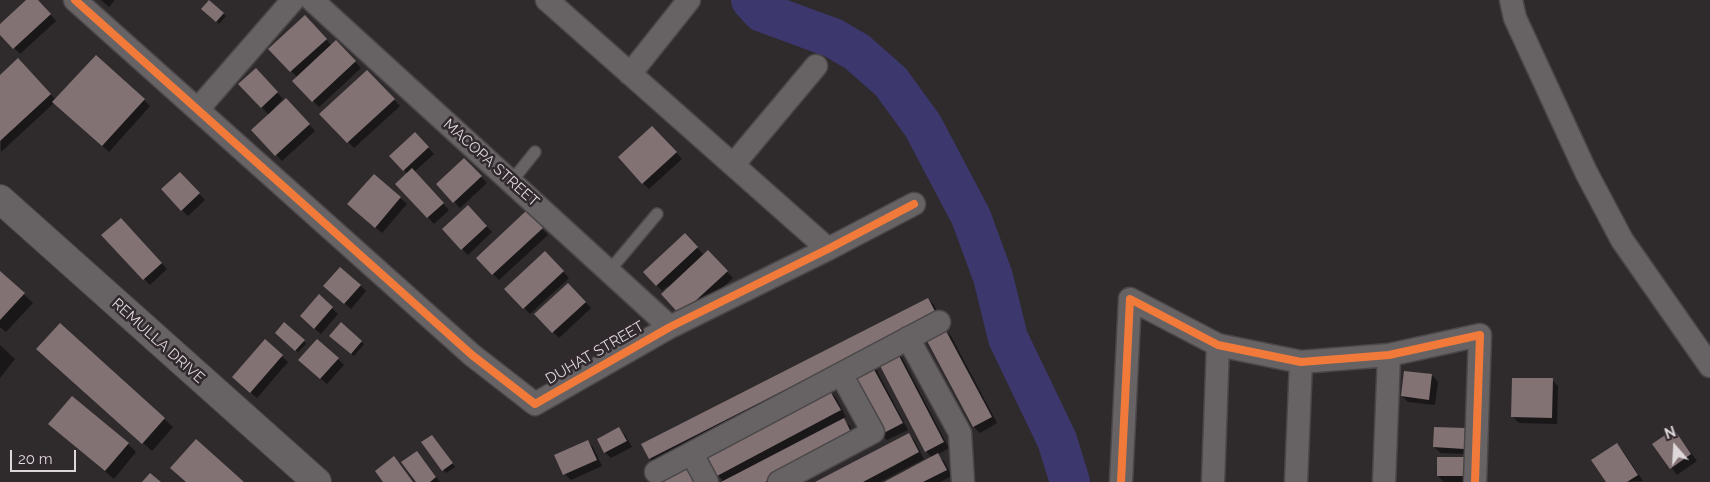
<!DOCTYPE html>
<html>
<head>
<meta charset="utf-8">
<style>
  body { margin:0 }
  #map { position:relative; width:1710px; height:482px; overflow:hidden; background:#2f2b2d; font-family:Raleway,sans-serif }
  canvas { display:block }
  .north { position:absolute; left:1650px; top:422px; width:50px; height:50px; -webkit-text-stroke:4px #31292d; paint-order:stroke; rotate:341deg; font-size:14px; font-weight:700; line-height:20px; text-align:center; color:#ded8db }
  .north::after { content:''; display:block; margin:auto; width:18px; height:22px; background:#ded8db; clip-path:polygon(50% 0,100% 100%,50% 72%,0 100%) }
  .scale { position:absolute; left:10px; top:450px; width:66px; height:22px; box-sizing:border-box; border:2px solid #ded8db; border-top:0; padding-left:6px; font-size:15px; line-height:18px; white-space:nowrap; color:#ded8db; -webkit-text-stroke:4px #31292d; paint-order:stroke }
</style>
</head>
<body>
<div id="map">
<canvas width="1710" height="482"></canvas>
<div class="north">N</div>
<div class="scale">20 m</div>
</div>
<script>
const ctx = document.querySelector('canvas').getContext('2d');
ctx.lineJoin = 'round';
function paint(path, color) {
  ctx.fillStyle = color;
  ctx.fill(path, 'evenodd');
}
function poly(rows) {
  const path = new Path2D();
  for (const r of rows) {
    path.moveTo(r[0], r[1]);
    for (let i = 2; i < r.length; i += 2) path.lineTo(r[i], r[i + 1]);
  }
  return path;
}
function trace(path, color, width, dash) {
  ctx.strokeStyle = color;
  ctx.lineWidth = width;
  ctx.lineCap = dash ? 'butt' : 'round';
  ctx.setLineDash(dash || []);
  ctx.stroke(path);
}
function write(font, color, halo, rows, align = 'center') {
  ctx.font = font + ' Raleway,sans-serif';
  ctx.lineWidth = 5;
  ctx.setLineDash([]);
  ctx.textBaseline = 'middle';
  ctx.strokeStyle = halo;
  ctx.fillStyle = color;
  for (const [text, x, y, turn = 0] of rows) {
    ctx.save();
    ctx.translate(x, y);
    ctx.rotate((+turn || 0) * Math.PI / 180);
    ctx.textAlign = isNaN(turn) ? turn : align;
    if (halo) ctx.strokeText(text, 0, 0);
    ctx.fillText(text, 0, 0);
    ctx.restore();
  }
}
paint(poly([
  [28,0,37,0,56,21,20,54,0,33,0,25],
  [101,0,115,0,109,7],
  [209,1,226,16,219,24,203,9],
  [305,17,332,46,336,42,361,68,319,107,294,81,298,78,270,49],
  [24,66,56,100,144,100,150,106,109,152,55,102,1,152,0,77],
  [256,69,283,99,274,108,276,109,292,106,315,131,282,161,253,130,269,115,240,84],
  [373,77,400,106,354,148,321,114],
  [658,133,682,159,649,189,643,183],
  [421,140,434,154,414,172,449,210,434,224,397,184,408,174,391,156],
  [464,159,487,183,460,208,438,184],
  [374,175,407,204,382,233,355,210],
  [186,179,205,200,188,216,182,210],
  [468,207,492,232,468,255,443,229],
  [527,212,548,235,499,280,477,258],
  [127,225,167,269,150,285,103,235],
  [685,235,704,255,714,258,733,278,687,320,669,288,668,286,662,291,645,272],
  [551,259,569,278,530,314,506,289],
  [0,272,33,303,6,332,0,327],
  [568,284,591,308,559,338,536,314],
  [361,286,366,291,351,309,331,292],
  [319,296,338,314,321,334,307,322],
  [928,299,934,305,941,319,656,464,650,458],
  [341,324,364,344,354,356,333,338],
  [60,325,173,427,152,451,47,357],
  [945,330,951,336,997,423,980,433,974,427,928,339],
  [277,333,304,341,306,344,298,352],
  [265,341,288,362,257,398,240,383],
  [0,345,15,359,0,378],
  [896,352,902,358,949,448,937,455,944,461,952,476,940,482,886,482,932,458,926,451],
  [338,359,344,365,327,384,306,366],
  [870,363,876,369,908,430,887,440,881,434],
  [1432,375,1438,382,1435,405,1408,402,1402,396],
  [1552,380,1558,386,1557,424,1519,423,1513,417],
  [830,392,836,398,846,417,842,419,850,426,858,443,783,482,724,482,718,475],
  [50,424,128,444,136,452,114,479],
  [619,429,625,435,632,447,611,458,605,452],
  [1464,430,1471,436,1470,454,1441,453,1434,447],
  [1674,430,1697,461,1677,475,1654,444],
  [908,434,914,440,924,459,880,482,818,482],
  [435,439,455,467,446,473,423,443],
  [587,441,593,447,602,466,571,480,565,474,556,456],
  [1617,445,1623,451,1643,481,1607,482],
  [417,453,423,459,440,482,417,482],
  [1465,458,1471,482,1444,482,1438,476]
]), '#0007');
trace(poly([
  [751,0,762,12,833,38,857,52,891,82,923,126,971,217,993,277,1008,338,1057,440,1070,482]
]), '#3c376c', 40);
paint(poly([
  [26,0,38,0,51,14,13,49,0,35,0,24],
  [209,0,224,13,216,22,201,9],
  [305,15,327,39,290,72,268,49],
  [336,40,356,61,312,102,292,81],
  [96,55,145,99,102,146,52,102],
  [18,58,51,94,0,141,0,75],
  [256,68,278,92,261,108,238,84],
  [367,70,395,99,347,143,319,114],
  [286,98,310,124,275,156,251,130],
  [652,126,677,152,642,184,618,157],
  [415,132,429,147,403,171,389,156],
  [464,158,482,176,453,203,436,184],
  [412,168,444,203,427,218,395,184],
  [180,172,200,193,181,211,161,189],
  [374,174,401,197,375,228,347,204],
  [468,205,487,226,461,250,442,229],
  [527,210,543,228,492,275,476,258],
  [121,218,162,263,143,280,101,235],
  [685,233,698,247,656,286,643,272],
  [708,250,728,271,680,315,661,294],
  [545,251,564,271,523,309,504,289],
  [340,267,361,285,344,304,323,286],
  [0,271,25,293,0,320],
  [568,283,586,302,552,333,534,314],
  [319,294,333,307,314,329,300,316],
  [928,298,936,313,649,459,641,444],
  [284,322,305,340,295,351,275,333],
  [341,322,362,341,351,354,329,336],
  [60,323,165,418,142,444,36,349],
  [945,329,992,417,973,427,926,339],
  [265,339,283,355,250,393,232,377],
  [317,339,339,358,320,379,298,360],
  [896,350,944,442,925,452,877,360],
  [870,362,903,423,880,435,848,373],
  [1404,371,1432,374,1429,400,1401,396],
  [1512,378,1553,378,1552,418,1511,417],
  [830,391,841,410,717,476,707,456],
  [72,396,129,443,105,471,48,424],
  [844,418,853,436,765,482,721,482],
  [619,427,627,441,604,453,597,439],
  [1434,427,1465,428,1464,449,1433,447],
  [1674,429,1691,454,1670,469,1652,444],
  [909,433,919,452,895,465,863,482,815,482],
  [432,435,453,463,442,471,421,442],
  [196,439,244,482,186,482,170,468],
  [588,440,597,460,563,475,554,455],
  [1617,443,1638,475,1627,482,1606,482,1591,460],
  [417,451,436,477,430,482,416,482,401,462],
  [938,453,947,470,923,482,884,482],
  [394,456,413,482,383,482,375,471],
  [1437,457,1466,457,1466,476,1437,476],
  [688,467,695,482,664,482,662,480],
  [150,473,161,482,142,482]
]), '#837273');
const lane = poly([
  [511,182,535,152],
  [609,271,657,214]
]);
const street = poly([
  [75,0,472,355,535,404,670,327,828,249,914,204],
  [312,0,670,327],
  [547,0,828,249],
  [1511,0,1515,18,1586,172,1622,240,1710,366],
  [630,74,689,0],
  [198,109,293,0],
  [733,165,816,66],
  [908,338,960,433,963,482],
  [692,454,707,482],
  [656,472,939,322],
  [779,482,873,432,841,374],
  [1121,482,1130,299,1218,345,1301,362,1389,355,1480,335,1475,482],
  [1213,482,1218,345],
  [1296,482,1301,362],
  [1384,482,1389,355]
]);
const secondary = poly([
  [0,199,317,482]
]);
trace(lane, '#4b4749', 14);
trace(street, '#4b4749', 25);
trace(secondary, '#4b4749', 30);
trace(lane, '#676365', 11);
trace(street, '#676365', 22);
trace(secondary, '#676365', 28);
trace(poly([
  [75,0,472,355,535,404,670,327,828,249,914,204],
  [1121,482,1130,299,1218,345,1301,362,1389,355,1480,335,1475,482]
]), '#f17a3a', 8);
write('15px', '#ded8db', '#31292d', [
  ["MACOPA STREET",491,163,42],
  ["REMULLA DRIVE",158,341,42],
  ["DUHAT STREET",595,353,-30]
]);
</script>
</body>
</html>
